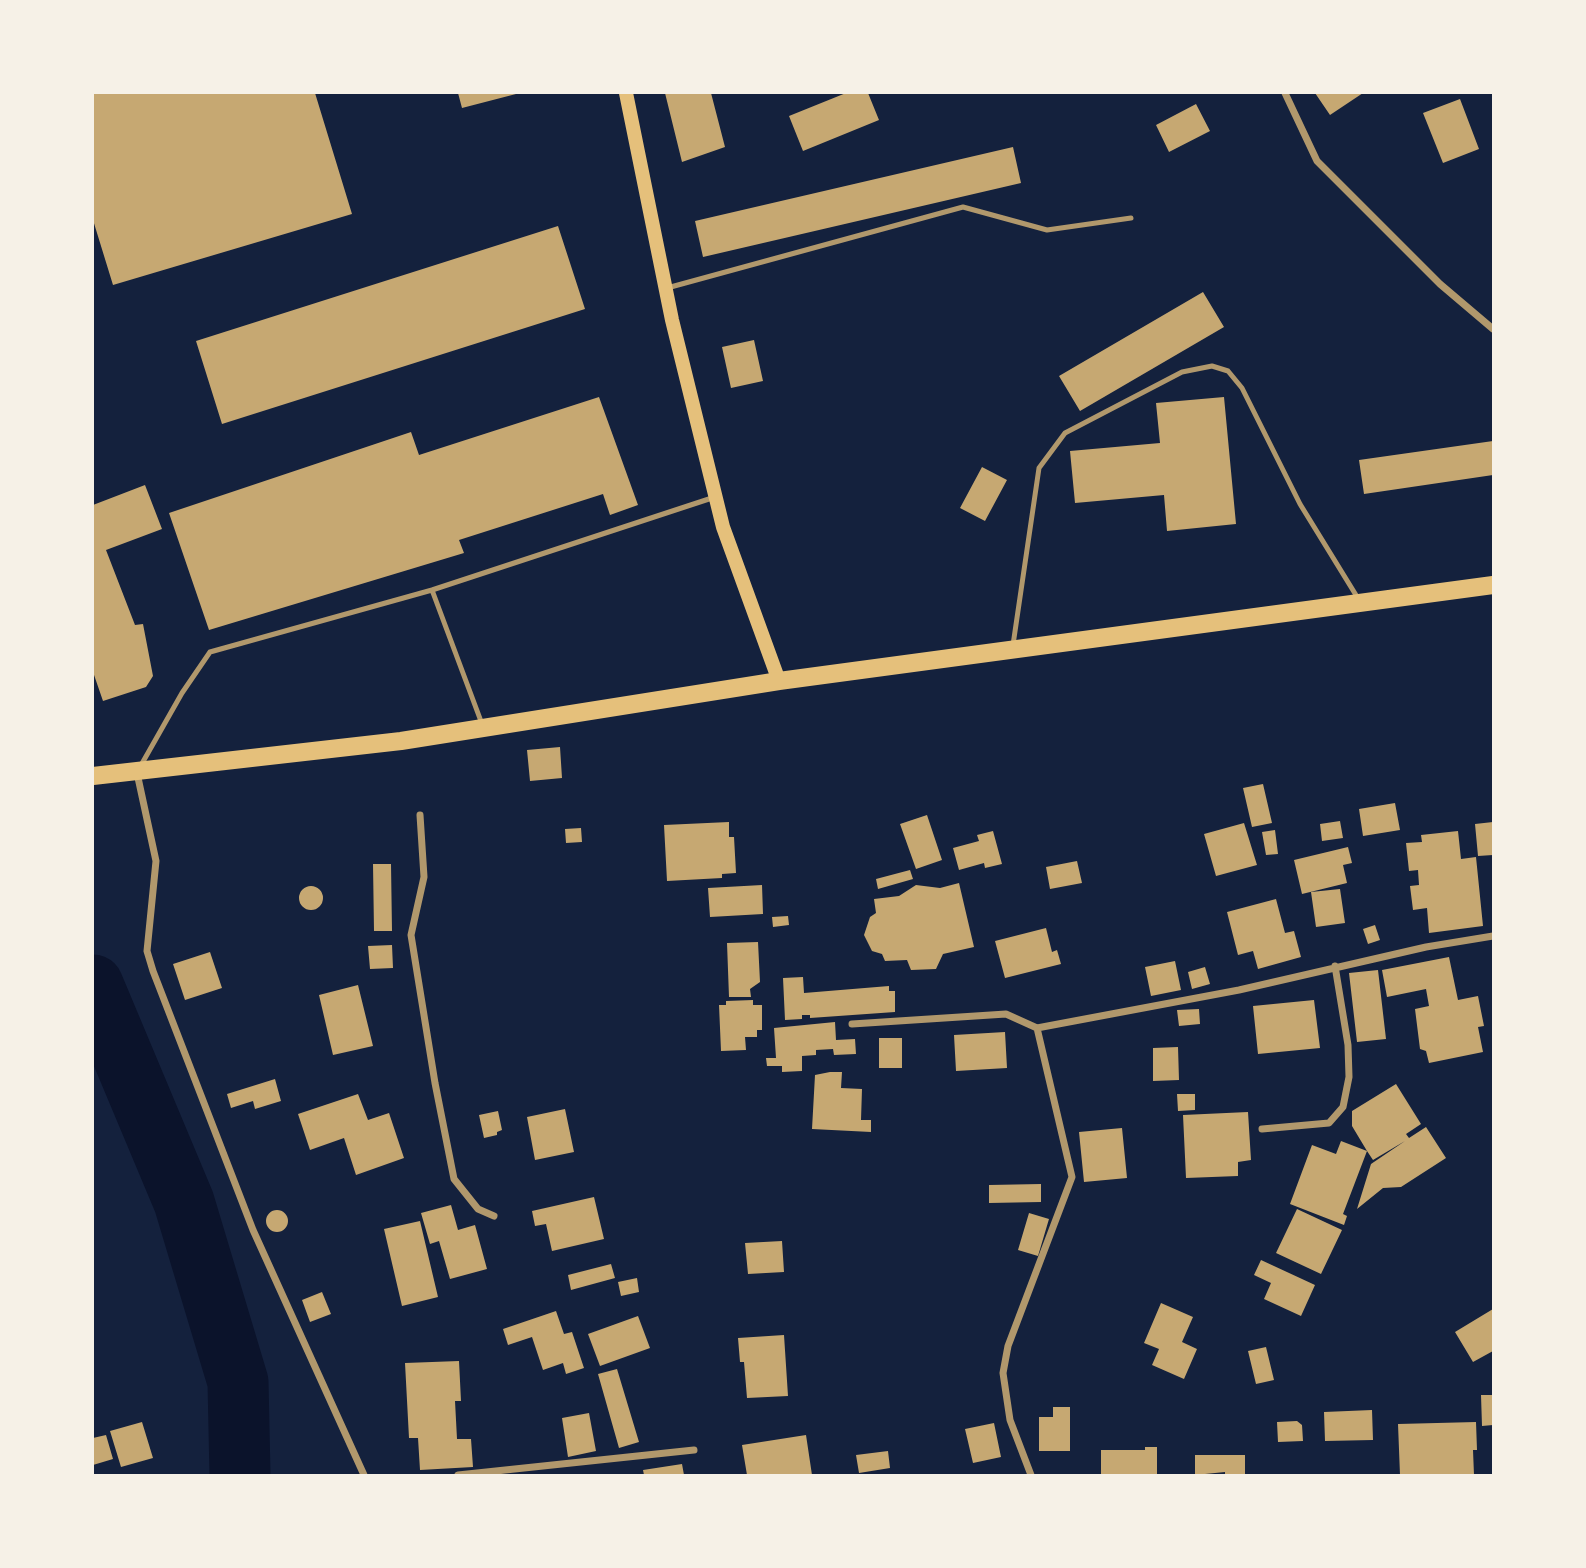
<!DOCTYPE html>
<html>
<head>
<meta charset="utf-8">
<style>
  body { margin:0 }
  #map { position:relative; width:1586px; height:1568px; overflow:hidden; background:#14213d; font-family:"Exo 2",sans-serif }
  canvas { display:block }
  .frame { position:absolute; inset:0; border:94px solid #f6f1e7; pointer-events:none }
</style>
</head>
<body>
<div id="map">
<canvas width="1586" height="1568"></canvas>
<div class="frame"></div>
</div>
<script>
const ctx = document.querySelector('canvas').getContext('2d');
ctx.lineJoin = 'round';
function poly(rows) {
  const path = new Path2D();
  for (const r of rows) {
    if (r.length === 3) {
      path.moveTo(r[0] + r[2], r[1]);
      path.arc(r[0], r[1], r[2], 0, 2 * Math.PI);
      continue;
    }
    path.moveTo(r[0], r[1]);
    for (let i = 2; i < r.length; i += 2) path.lineTo(r[i], r[i + 1]);
  }
  return path;
}
function trace(path, color, width, dash) {
  ctx.strokeStyle = color;
  ctx.lineWidth = width;
  ctx.lineCap = dash ? 'butt' : 'round';
  ctx.setLineDash(dash || []);
  ctx.stroke(path);
}
function paint(path, color) {
  ctx.fillStyle = color;
  ctx.fill(path, 'evenodd');
}
trace(poly([
  [93,985,184,1202,238,1382,240,1475]
]), '#0b132b', 61);
paint(poly([
  [93,93,315,93,352,214,113,285,93,220],
  [458,93,515,93,516,94,462,108],
  [665,93,711,93,725,147,682,162],
  [846,93,868,93,879,120,803,151,789,116],
  [1315,93,1363,93,1330,115],
  [1460,99,1479,149,1443,163,1423,113],
  [1196,104,1210,131,1169,152,1156,125],
  [1013,147,1021,183,703,257,695,221],
  [558,226,585,309,222,424,196,341],
  [1203,292,1224,327,1080,411,1059,376],
  [754,340,763,381,731,388,722,347],
  [599,397,638,505,610,515,603,494,459,540,464,553,209,630,169,513,411,432,419,455],
  [1224,397,1236,524,1167,531,1164,495,1075,503,1070,451,1160,443,1156,403],
  [1493,441,1493,475,1364,494,1359,460],
  [982,467,1007,480,985,521,960,508],
  [145,485,162,529,106,550,135,625,143,624,153,676,146,687,103,701,93,672,93,505],
  [560,747,562,778,530,781,527,750],
  [1263,784,1272,823,1252,827,1243,788],
  [1395,803,1400,830,1363,836,1359,809],
  [927,815,942,860,916,869,900,824],
  [1340,821,1343,838,1322,841,1320,824],
  [729,822,729,837,734,837,736,873,722,874,722,878,667,881,664,825],
  [1493,822,1493,855,1478,856,1475,824],
  [1244,823,1257,865,1216,876,1204,834],
  [581,828,582,842,566,843,565,829],
  [1275,830,1278,854,1266,855,1262,832],
  [993,831,1002,864,985,868,984,863,959,870,953,848,979,841,977,835],
  [1458,831,1461,859,1476,857,1483,926,1429,933,1427,908,1413,910,1410,886,1419,885,1418,870,1409,871,1406,843,1422,842,1421,835],
  [1348,847,1352,863,1343,865,1347,883,1302,894,1294,860],
  [1077,861,1082,883,1050,889,1046,867],
  [373,864,391,864,392,931,374,931],
  [910,870,913,879,878,889,876,879],
  [959,883,974,947,943,954,936,969,911,970,907,960,885,961,882,954,872,951,864,935,870,917,876,913,874,899,899,896,916,885,940,888],
  [762,885,763,914,710,917,708,888],
  [311,898,12],
  [1340,889,1345,923,1316,927,1311,892],
  [1276,899,1285,933,1294,931,1301,957,1258,969,1253,951,1238,955,1227,912],
  [788,916,789,925,773,927,772,917],
  [1375,925,1380,940,1368,944,1363,929],
  [1046,928,1052,952,1057,950,1061,964,1005,978,995,941],
  [758,942,760,982,750,989,751,997,729,997,727,943],
  [392,945,393,968,370,969,368,946],
  [210,952,222,988,185,1000,173,964],
  [1449,957,1458,1000,1478,996,1484,1026,1478,1027,1483,1052,1429,1063,1426,1051,1420,1049,1415,1009,1429,1006,1426,989,1387,997,1382,970],
  [1175,961,1181,990,1151,996,1145,967],
  [1205,967,1210,984,1192,989,1188,972],
  [1378,970,1386,1039,1357,1042,1349,973],
  [803,977,804,993,889,986,889,991,895,991,895,1012,810,1018,810,1015,802,1015,802,1019,785,1020,783,978],
  [358,985,373,1046,333,1055,319,995],
  [753,1000,753,1005,762,1005,762,1030,757,1030,757,1037,745,1037,746,1050,721,1051,719,1005,726,1005,726,1001],
  [1314,1000,1320,1048,1258,1054,1253,1006],
  [1199,1009,1200,1024,1179,1026,1177,1010],
  [835,1022,836,1040,855,1039,856,1054,834,1055,833,1049,816,1050,816,1055,802,1056,802,1071,782,1072,782,1066,767,1066,766,1058,776,1058,774,1028],
  [1005,1032,1007,1068,956,1071,954,1035],
  [879,1038,902,1038,902,1068,879,1068],
  [1178,1047,1179,1080,1153,1081,1153,1048],
  [830,1072,842,1072,841,1088,862,1089,861,1120,871,1120,871,1132,812,1129,815,1075],
  [275,1079,281,1101,255,1109,253,1101,231,1108,227,1094],
  [1396,1084,1421,1124,1406,1134,1409,1138,1426,1127,1446,1158,1401,1187,1383,1188,1357,1209,1371,1164,1405,1141,1373,1160,1367,1151,1343,1214,1347,1216,1344,1225,1290,1204,1312,1145,1336,1154,1341,1141,1367,1151,1352,1126,1352,1111],
  [358,1094,368,1120,389,1113,404,1158,356,1175,344,1138,310,1150,298,1114],
  [1177,1094,1195,1094,1195,1110,1178,1111],
  [565,1109,574,1152,535,1160,527,1117],
  [498,1111,502,1130,497,1132,497,1135,484,1138,479,1115],
  [1248,1112,1251,1160,1238,1162,1238,1176,1186,1178,1183,1115],
  [1122,1128,1127,1178,1084,1182,1079,1132],
  [1041,1184,1041,1202,989,1203,989,1185],
  [594,1197,604,1239,552,1251,546,1224,535,1226,532,1211],
  [451,1205,458,1230,475,1225,487,1269,450,1279,439,1241,430,1244,421,1213],
  [1297,1209,1342,1230,1321,1274,1276,1253],
  [277,1221,11],
  [1029,1213,1049,1219,1038,1256,1018,1250],
  [420,1221,438,1297,402,1306,384,1229],
  [782,1241,784,1272,748,1274,745,1243],
  [1261,1260,1315,1285,1301,1316,1264,1299,1271,1283,1254,1275],
  [611,1264,615,1278,571,1290,568,1275],
  [637,1278,639,1292,621,1296,618,1282],
  [322,1292,331,1314,310,1322,302,1300],
  [1161,1303,1193,1317,1182,1342,1197,1349,1184,1379,1152,1365,1159,1349,1144,1343],
  [1493,1309,1493,1351,1473,1362,1455,1332],
  [556,1311,564,1334,572,1332,584,1368,566,1374,563,1363,543,1370,532,1337,508,1345,503,1329],
  [638,1316,650,1348,600,1366,588,1334],
  [784,1335,788,1396,747,1398,744,1362,740,1362,738,1338],
  [1266,1347,1274,1380,1256,1384,1248,1351],
  [459,1361,461,1401,455,1401,457,1439,471,1439,473,1467,420,1470,418,1438,409,1438,405,1363],
  [617,1369,639,1442,619,1448,598,1374],
  [1481,1395,1493,1395,1493,1425,1482,1426],
  [1053,1407,1070,1407,1070,1451,1039,1451,1039,1417,1053,1417],
  [1372,1410,1373,1440,1325,1441,1324,1412],
  [589,1413,596,1451,568,1457,562,1418],
  [1297,1421,1302,1425,1303,1441,1278,1442,1277,1422],
  [142,1422,153,1458,121,1467,110,1431],
  [1476,1422,1477,1450,1473,1450,1474,1475,1400,1475,1398,1424],
  [994,1423,1001,1457,973,1463,965,1429],
  [106,1435,113,1459,93,1465,93,1438],
  [806,1435,812,1475,747,1475,742,1445],
  [1145,1447,1157,1447,1157,1475,1101,1475,1101,1450,1145,1450],
  [888,1451,890,1468,859,1473,856,1455],
  [1195,1455,1245,1455,1245,1475,1225,1475,1225,1472,1195,1475],
  [682,1464,684,1475,644,1475,643,1470]
]), '#c6a872');
trace(poly([
  [667,288,963,207,1047,230,1131,218],
  [432,590,482,724],
  [1013,645,1039,468,1065,433,1182,372,1212,366,1228,371,1242,388,1300,504,1359,600],
  [140,767,182,693,210,652,432,590,715,497]
]), '#b1986c', 5);
trace(poly([
  [1285,93,1317,161,1440,284,1493,329],
  [137,773,156,861,147,951,153,971,253,1230,364,1475],
  [420,815,424,877,411,935,435,1083,454,1179,478,1209,494,1216],
  [852,1024,1006,1014,1037,1028,1239,990,1426,947,1493,936],
  [1262,1129,1329,1123,1343,1107,1349,1077,1348,1045,1335,966],
  [458,1475,694,1450],
  [1031,1475,1010,1420,1003,1373,1008,1346,1072,1177,1037,1028]
]), '#b1986c', 7);
trace(poly([
  [626,93,672,320,723,527,779,681]
]), '#e5c07b', 14);
trace(poly([
  [93,776,401,741,779,681,1493,585]
]), '#e5c07b', 18);
</script>
</body>
</html>
